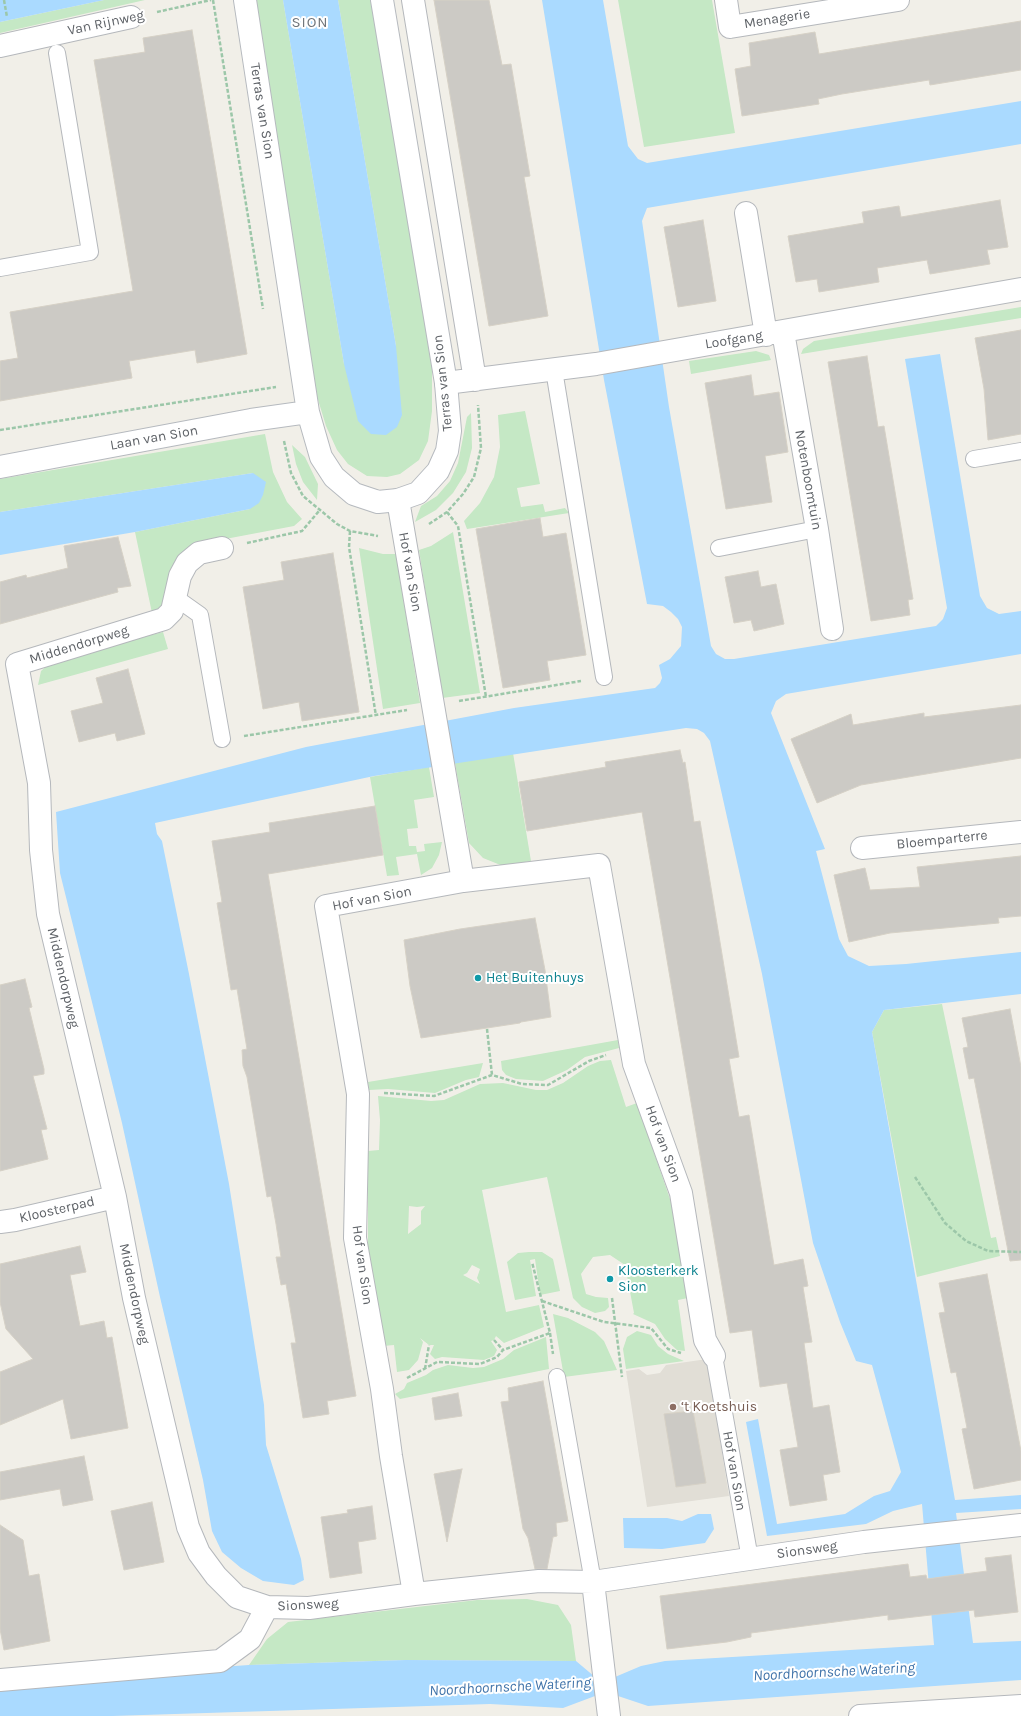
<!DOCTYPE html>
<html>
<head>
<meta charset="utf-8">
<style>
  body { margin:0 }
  canvas { display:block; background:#f1efe8 }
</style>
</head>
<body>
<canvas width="1021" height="1716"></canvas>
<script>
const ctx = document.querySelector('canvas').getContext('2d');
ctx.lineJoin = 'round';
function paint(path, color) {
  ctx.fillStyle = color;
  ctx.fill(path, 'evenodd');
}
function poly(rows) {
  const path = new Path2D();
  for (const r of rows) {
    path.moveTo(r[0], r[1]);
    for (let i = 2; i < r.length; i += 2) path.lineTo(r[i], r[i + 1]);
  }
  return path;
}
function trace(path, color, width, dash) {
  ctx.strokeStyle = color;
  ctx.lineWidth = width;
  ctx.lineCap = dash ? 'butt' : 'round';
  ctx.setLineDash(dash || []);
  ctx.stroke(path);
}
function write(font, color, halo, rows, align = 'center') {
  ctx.font = font + ' Karla,sans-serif';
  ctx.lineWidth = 4;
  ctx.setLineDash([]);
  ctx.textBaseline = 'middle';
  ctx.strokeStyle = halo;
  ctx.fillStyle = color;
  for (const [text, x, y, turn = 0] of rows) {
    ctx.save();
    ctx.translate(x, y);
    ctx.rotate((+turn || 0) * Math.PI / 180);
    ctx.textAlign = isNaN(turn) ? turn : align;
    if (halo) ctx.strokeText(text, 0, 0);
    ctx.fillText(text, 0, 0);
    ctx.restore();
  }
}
paint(poly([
  [707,1359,729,1496,647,1507,626,1371,639,1369,647,1375,660,1373,666,1365]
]), '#e1ded6');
paint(poly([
  [104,0,145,0,0,33,0,22],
  [248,0,283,0,344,364,396,346,338,0,372,0,432,360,432,411,428,441,419,460,400,474,387,477,367,476,348,464,337,450,326,426,312,380],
  [618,0,712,0,735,133,644,147],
  [1021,307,1021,318,801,354,803,349,814,341],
  [756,351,769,355,771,360,691,374,689,361],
  [525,411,540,484,517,488,521,507,543,504,545,512,565,508,569,513,467,529,464,521,480,503,494,477,500,447,498,415],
  [471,413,472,448,466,472,453,493,436,510,415,522,421,506,437,496,450,481,458,463,467,417],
  [265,434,273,472,287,502,302,519,294,526,220,540,163,606,152,613,135,532,250,509,253,473,0,512,0,479],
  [292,445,305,457,318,484,317,500,303,482,296,464],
  [453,532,480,693,442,698,419,550,431,546],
  [359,548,383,554,396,554,420,703,383,709],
  [163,632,168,649,38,685,41,671,55,659],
  [513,753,531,861,503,866,483,858,469,843,455,763],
  [429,767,434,797,414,800,418,828,407,829,409,846,416,846,417,852,425,851,424,844,442,842,439,855,432,868,421,875,417,854,396,857,399,875,387,876,370,777],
  [942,1004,991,1238,996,1237,1000,1256,917,1277,872,1032,884,1010],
  [618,1040,619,1048,585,1057,567,1070,543,1081,516,1079,506,1075,502,1070,501,1061],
  [611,1060,626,1107,637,1103,671,1202,688,1298,678,1300,685,1351,677,1350,665,1339,655,1324,633,1314,634,1313,625,1265,610,1255,593,1257,581,1274,586,1294,596,1297,608,1298,609,1307,605,1311,595,1313,582,1307,573,1298,547,1177,482,1190,506,1312,539,1305,544,1327,504,1343,496,1336,494,1340,491,1341,497,1350,494,1356,484,1360,442,1357,435,1359,430,1354,434,1345,429,1345,420,1338,423,1342,418,1360,409,1370,397,1372,394,1345,383,1346,368,1247,368,1151,379,1150,380,1120,378,1096,431,1101,444,1100,480,1084,503,1083,536,1090,547,1090,563,1083,588,1066,600,1061],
  [409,1206,417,1207,425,1206,421,1211,421,1224,408,1234],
  [472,1265,480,1269,477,1278,480,1284,463,1275,467,1273],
  [483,1063,479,1077,466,1080,435,1093,388,1089,369,1090,368,1082],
  [529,1252,542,1252,553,1259,560,1291,540,1295,535,1259,530,1260,536,1296,515,1300,507,1262,518,1253],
  [553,1314,568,1318,595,1332,604,1341,617,1370,564,1377],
  [637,1331,651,1335,658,1346,668,1354,684,1361,626,1369,623,1349,627,1337],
  [546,1337,549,1369,400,1399,395,1394,404,1389,407,1383,426,1375,433,1370,448,1365,473,1368,484,1367,503,1359,514,1350],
  [527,1599,558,1605,571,1625,576,1661,406,1660,249,1665,267,1639,288,1622,477,1600]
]), '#c5e8c5');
paint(poly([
  [0,0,104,0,0,22],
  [283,0,338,0,396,346,402,415,397,427,386,435,371,434,358,421,344,364],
  [542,0,603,0,628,146,638,159,647,163,1021,101,1021,144,647,208,642,221,669,407,711,646,716,654,725,659,734,659,936,626,943,619,947,608,905,359,940,354,980,596,987,608,999,614,1021,611,1021,654,786,694,776,701,771,713,825,849,816,851,839,939,848,956,869,966,906,964,1021,952,1021,994,884,1010,872,1032,955,1500,1021,1495,1021,1509,956,1513,973,1643,1021,1641,1021,1680,648,1706,615,1695,595,1696,563,1708,490,1704,112,1716,0,1716,0,1684,118,1674,249,1665,406,1660,576,1661,595,1677,615,1677,641,1666,665,1661,934,1645,922,1504,893,1511,866,1524,767,1536,746,1422,758,1419,777,1524,845,1514,874,1496,890,1491,901,1472,872,1365,856,1361,840,1322,813,1243,762,974,710,741,704,733,697,729,686,728,374,776,155,823,157,834,162,841,189,974,229,1184,264,1405,266,1445,301,1559,304,1580,294,1585,263,1581,241,1568,222,1552,212,1531,203,1480,160,1297,122,1123,60,873,56,812,306,747,514,708,655,688,660,683,662,678,659,665,670,659,681,646,682,627,678,619,671,612,663,606,647,604,604,380],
  [253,473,266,482,263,495,259,503,250,509,135,532,0,555,0,512],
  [698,1514,711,1514,714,1529,705,1543,662,1549,624,1548,623,1518,667,1518,682,1521]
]), '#aadaff');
const building = poly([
  [434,0,489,0,502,65,511,64,530,176,524,177,548,316,489,326,434,0],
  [1021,21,1021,70,930,85,929,80,842,94,818,99,819,104,742,116,735,69,751,66,749,43,815,32,819,54,1021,21],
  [192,30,247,354,197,363,195,350,129,361,132,378,0,401,0,361,18,358,10,312,133,291,94,60,145,52,143,38,192,30],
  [1000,200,1008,247,987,250,990,264,930,274,927,260,877,268,879,282,819,292,817,279,796,282,788,236,864,223,862,212,899,206,901,217,1000,200],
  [703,220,716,301,678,307,664,227,703,220],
  [1021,330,1021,434,988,440,984,389,975,338,1021,330],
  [867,356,878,427,884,426,913,599,908,600,910,615,871,621,828,362,867,356],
  [751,375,754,396,779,392,788,452,765,456,772,502,726,509,705,383,751,375],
  [540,518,543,537,566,533,586,655,547,661,550,680,503,688,476,529,540,518],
  [118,537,131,586,117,588,118,592,0,624,0,582,26,575,27,578,68,568,64,546,118,537],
  [333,553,359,712,302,721,299,702,263,709,243,587,284,580,281,562,333,553],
  [758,571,761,587,776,584,784,624,754,631,751,620,734,623,725,577,758,571],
  [128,669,145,734,117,741,115,733,79,742,71,711,103,703,96,678,128,669],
  [1021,705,1021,758,861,785,817,803,791,739,851,714,853,725,924,713,924,717,1021,705],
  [680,750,683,763,685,762,694,822,700,821,739,1057,729,1059,739,1117,749,1115,774,1265,803,1259,808,1286,803,1287,812,1342,804,1343,813,1408,829,1405,840,1472,823,1475,827,1500,790,1506,780,1450,798,1447,787,1383,760,1387,752,1330,730,1333,642,812,527,831,519,782,606,767,605,762,680,750],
  [375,806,383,855,268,874,356,1396,327,1401,329,1414,303,1418,291,1343,296,1343,286,1284,281,1285,276,1257,281,1257,276,1224,271,1196,267,1197,247,1077,243,1066,242,1050,247,1049,237,989,231,990,217,903,222,902,212,841,270,832,269,823,375,806],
  [1021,856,1021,916,998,918,999,923,890,933,849,942,834,875,865,868,870,890,920,887,917,867,1021,856],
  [535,918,545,970,551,1017,521,1022,520,1023,421,1038,410,986,404,940,460,929,535,918],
  [25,979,32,1007,29,1008,44,1069,44,1074,33,1076,47,1129,41,1130,48,1159,0,1171,0,985,25,979],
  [1010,1009,1021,1067,1021,1260,1010,1261,974,1078,969,1079,963,1048,968,1047,962,1018,1010,1009],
  [80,1246,86,1272,70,1275,80,1326,104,1321,107,1338,112,1337,128,1428,71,1439,63,1399,0,1425,0,1372,33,1359,6,1329,0,1302,0,1264,80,1246],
  [987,1274,1021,1451,1021,1480,974,1489,962,1429,967,1428,956,1372,951,1373,939,1313,945,1312,939,1283,987,1274],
  [543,1381,568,1521,556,1523,557,1536,553,1537,547,1569,535,1569,528,1538,523,1529,501,1402,509,1401,508,1388,543,1381],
  [458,1393,462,1416,435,1420,432,1398,458,1393],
  [693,1411,706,1483,676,1487,664,1414,693,1411],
  [84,1456,93,1500,63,1506,60,1489,0,1500,0,1472,84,1456],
  [462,1469,447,1542,434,1474,462,1469],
  [152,1502,164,1562,124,1570,111,1511,152,1502],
  [372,1506,376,1539,358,1542,362,1573,330,1578,321,1517,348,1513,347,1510,372,1506],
  [0,1525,23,1540,29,1576,39,1574,50,1641,4,1650,0,1629,0,1525],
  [1011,1555,1018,1612,975,1617,974,1610,888,1620,888,1615,751,1633,751,1637,727,1642,667,1649,660,1596,908,1564,910,1577,926,1575,927,1579,987,1571,985,1558,1011,1555]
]);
paint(building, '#cccac5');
trace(building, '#d6d1c6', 1);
const lane = poly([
  [0,268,90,252,57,53],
  [554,370,604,677],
  [974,459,1021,451],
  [719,548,817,529],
  [176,598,200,615,222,739],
  [714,1356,750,1559],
  [557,1377,593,1582]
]);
const street = poly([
  [413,0,475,380],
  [726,0,730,27,898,0],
  [0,46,131,17],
  [746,213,766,335],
  [783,332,817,529,832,629],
  [446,383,596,364,1021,289],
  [398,500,463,881],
  [222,548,199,553,187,563,180,576,172,611,164,619,17,664,39,783,41,850,48,914,115,1197,134,1298,188,1527,199,1553,216,1576,237,1597,267,1607,309,1608,414,1594,539,1581,593,1582,864,1542,1021,1525],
  [862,848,1021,832],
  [0,1222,15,1220,115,1197],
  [593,1582,609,1716],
  [414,1594,391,1456,382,1389,355,1238,358,1094,326,906,463,881,599,865,634,1064,681,1193,705,1340,714,1356],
  [0,1680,220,1661,250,1639,267,1607],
  [860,1716,1021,1706]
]);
const secondary = poly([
  [245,0,308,412,321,457,334,477,354,494,378,502,398,500,418,493,438,471,447,451,450,431,446,383,382,0],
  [0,467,251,420,308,412]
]);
trace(lane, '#b5b8bc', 18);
trace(street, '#b5b8bc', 24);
trace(secondary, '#b6babf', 24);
trace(poly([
  [4,0,7,17],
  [213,0,263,309],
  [157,12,211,0],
  [0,430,276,387],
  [284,441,291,473,303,496,337,524,350,531,378,536],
  [447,512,458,526,486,697],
  [429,524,447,512,463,494,474,477,481,448,478,405],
  [350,531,349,547,376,716],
  [247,543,302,531,319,511],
  [459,701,581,681],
  [244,736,407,710],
  [487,1029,492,1075],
  [384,1093,434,1096,492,1075,522,1084,548,1085,589,1061,606,1055],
  [915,1177,945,1223,966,1241,988,1251,1021,1252],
  [612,1298,622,1377],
  [542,1301,604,1322,651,1328,668,1349,681,1353],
  [550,1333,553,1354],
  [494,1340,503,1350],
  [425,1369,429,1345],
  [407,1378,437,1362,480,1364,497,1357,503,1350,550,1333,532,1262]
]), '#9cc7a9', 2.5, [4, 2]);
trace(lane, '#fff', 16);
trace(street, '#fff', 22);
trace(secondary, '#fff', 22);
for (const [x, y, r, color] of [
  [478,978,4,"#0f9aa8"],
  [610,1279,4,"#0f9aa8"],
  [673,1407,4,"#8d6e63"]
]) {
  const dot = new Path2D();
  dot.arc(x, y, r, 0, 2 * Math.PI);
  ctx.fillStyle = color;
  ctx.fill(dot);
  trace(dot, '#fff', 1.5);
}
write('14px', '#5f6368', '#fff', [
  ["Menagerie",777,19,-9],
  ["Van Rijnweg",106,23,-12],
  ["Terras van Sion",262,111,81],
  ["Loofgang",734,340,-9],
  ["Terras van Sion",443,383,-96],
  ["Laan van Sion",154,438,-10],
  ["Notenboomtuin",808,480,80],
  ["Hof van Sion",410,572,80],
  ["Middendorpweg",79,645,-17],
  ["Bloemparterre",942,840,-6],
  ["Hof van Sion",372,899,-11],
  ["Middendorpweg",63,978,77],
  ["Hof van Sion",663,1144,70],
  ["Kloosterpad",57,1210,-13],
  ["Hof van Sion",362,1265,82],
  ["Middendorpweg",134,1294,78],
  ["Hof van Sion",734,1471,80],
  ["Sionsweg",807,1550,-8],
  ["Sionsweg",308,1605,-3]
]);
write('14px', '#0d838f', '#fff', [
  ["Het Buitenhuys",486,978],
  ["Kloosterkerk",618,1271],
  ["Sion",618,1287]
], 'left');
write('14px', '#785e54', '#fff', [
  ["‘t Koetshuis",681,1407]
], 'left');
ctx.letterSpacing = '1px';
write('15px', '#70757a', '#fff', [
  ["SION",310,23]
]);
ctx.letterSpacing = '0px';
write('italic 15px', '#4174aa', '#fff', [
  ["Noordhoornsche Watering",834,1672,-3],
  ["Noordhoornsche Watering",510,1687,-3]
]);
</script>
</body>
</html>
